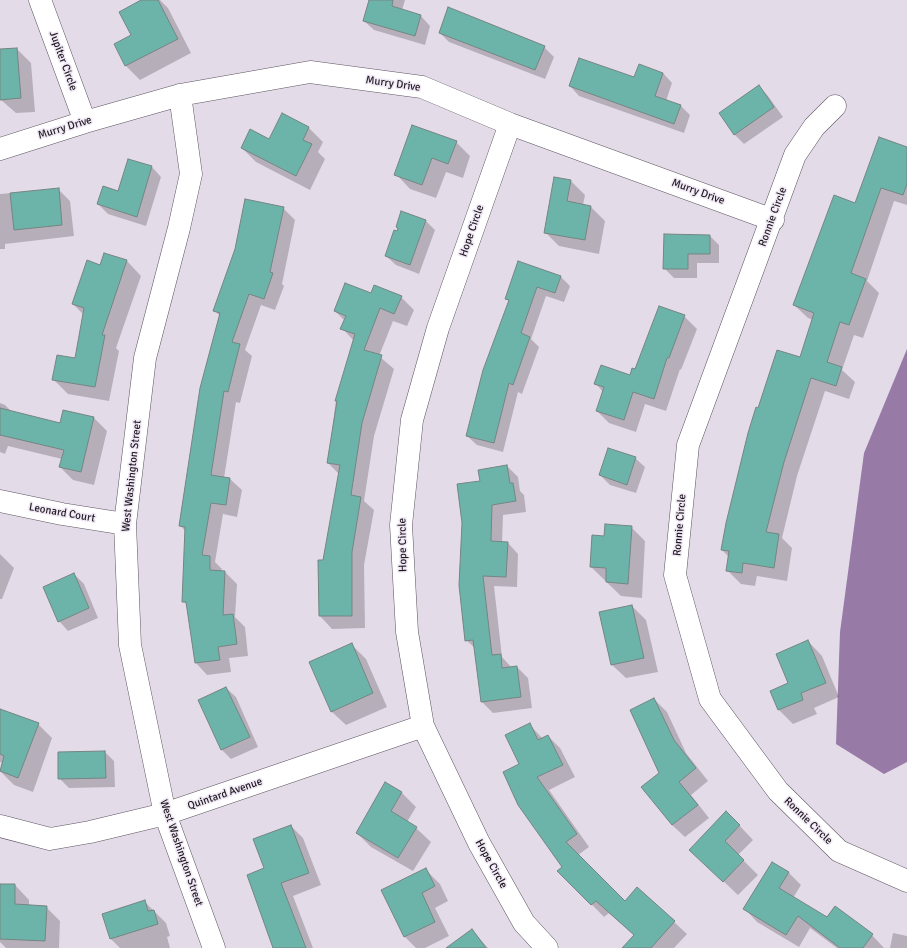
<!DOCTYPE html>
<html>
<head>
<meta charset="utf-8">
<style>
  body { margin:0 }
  canvas { display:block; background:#e4dbe9 }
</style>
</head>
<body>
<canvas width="907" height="948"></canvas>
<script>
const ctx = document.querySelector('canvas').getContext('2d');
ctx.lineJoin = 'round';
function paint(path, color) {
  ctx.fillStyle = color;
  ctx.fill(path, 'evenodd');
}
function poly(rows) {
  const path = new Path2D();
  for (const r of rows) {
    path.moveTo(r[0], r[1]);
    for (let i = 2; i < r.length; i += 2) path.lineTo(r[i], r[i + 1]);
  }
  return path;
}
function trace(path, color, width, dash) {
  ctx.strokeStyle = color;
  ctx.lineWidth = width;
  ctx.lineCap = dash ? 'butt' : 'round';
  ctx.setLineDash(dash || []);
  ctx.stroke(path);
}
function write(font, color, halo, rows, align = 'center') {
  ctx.font = font + ' Signika,sans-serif';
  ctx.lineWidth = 3;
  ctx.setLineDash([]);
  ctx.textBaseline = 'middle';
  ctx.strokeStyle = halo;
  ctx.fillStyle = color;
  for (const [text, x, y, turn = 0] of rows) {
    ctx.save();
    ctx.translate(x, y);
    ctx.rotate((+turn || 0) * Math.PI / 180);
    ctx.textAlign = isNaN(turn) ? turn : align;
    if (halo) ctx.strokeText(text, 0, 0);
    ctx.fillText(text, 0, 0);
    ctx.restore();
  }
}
paint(poly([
  [907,349,907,762,884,774,836,744,840,632,864,453]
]), '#987aa7');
paint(poly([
  [143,0,160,0,168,8,191,53,140,80,126,66,115,44,132,35],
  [370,0,405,0,402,10,421,16,430,26,425,45,374,30,364,21],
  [440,33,544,47,554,57,545,79,449,42],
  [17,49,31,63,35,112,16,113,0,99,0,50],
  [663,73,672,83,666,101,680,105,690,115,684,133,579,96,570,86],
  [759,86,768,96,783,117,744,144,735,135,720,113],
  [283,115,309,128,323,142,318,152,325,159,310,190,256,162,242,148,270,141],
  [456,142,470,156,463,178,446,172,436,198,410,189,396,174],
  [907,148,907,205,894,201,867,281,879,293,863,338,854,335,842,370,855,382,849,399,825,391,797,476,782,538,792,548,787,581,757,576,755,586,741,584,727,570,729,557,722,550,759,409,800,359,813,320,808,318,794,305,855,204],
  [129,160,152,167,161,177,146,226,108,214,98,204,119,192],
  [555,178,571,181,585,195,583,205,591,207,605,221,599,254,559,246,545,232],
  [58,189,70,201,74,236,5,244,5,249,0,249,0,194],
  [283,208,295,220,282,284,284,286,275,310,261,305,245,350,252,356,240,403,236,402,224,478,230,479,242,490,237,517,223,514,215,562,222,569,221,572,225,572,237,584,235,617,245,627,248,656,229,658,231,672,207,675,196,663,188,606,183,601,186,532,180,525,220,316,214,310],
  [402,212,426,221,435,230,419,274,396,265,386,256,398,232],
  [710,236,719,245,719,263,697,263,697,278,674,278,664,268],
  [105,254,127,261,141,276,116,348,119,351,109,401,68,394,53,379,75,359,84,315,73,304,100,266],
  [560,276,570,286,564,302,546,296,531,339,539,347,522,394,518,392,503,452,477,445,467,436,509,302,507,299],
  [371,294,401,297,414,310,407,326,393,321,379,356,394,369,374,436,364,501,374,510,364,565,365,628,332,629,320,616,324,561,339,474,328,463,336,400,354,341,342,328,345,321,335,311],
  [684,316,697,329,681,370,680,369,666,411,645,404,636,432,609,423,597,411,603,392,596,384,631,376],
  [0,403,5,405,12,412,61,424,94,418,107,431,94,485,73,480,60,467,62,459,8,446,5,454,0,452],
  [635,458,645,467,636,493,610,485,600,475],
  [507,466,518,477,520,491,524,495,526,512,503,515,502,543,508,543,518,554,517,587,494,586,502,657,512,668,517,667,528,678,532,708,493,713,482,702,476,649,466,640,481,482],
  [631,527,645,541,642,598,621,596,591,567,605,537],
  [0,554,14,568,2,599,0,599],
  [74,574,84,584,98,618,68,631,59,621],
  [632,606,646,620,658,672,626,678,611,664],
  [808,641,822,656,839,697,814,708,817,714,793,724,779,710],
  [352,645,366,659,387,707,346,725,331,711],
  [226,688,236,697,258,747,231,759,222,750,199,700],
  [654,699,667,712,686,753,708,781,691,795,709,818,685,837,672,825,660,773],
  [0,710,38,724,52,738,33,792,14,785,0,771,3,763,0,762],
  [529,724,543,739,548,736,560,748,575,777,549,790,589,847,578,855,625,903,674,922,687,934,674,948,624,948,635,935,609,913,604,917,559,871,563,867,520,765],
  [105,752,114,761,115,787,69,788,59,778],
  [386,784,402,793,416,807,407,822,416,828,431,842,413,871,371,847,357,833],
  [739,825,753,840,738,855,758,875,738,895,705,864],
  [291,826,303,838,321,885,293,896,313,948,274,948,266,869],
  [426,870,440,884,448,901,435,908,449,936,425,948,416,948,405,937,383,891],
  [789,873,801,885,793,898,827,918,835,907,872,935,884,948,837,948,810,928,799,947,757,922,745,909],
  [0,885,15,885,29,900,29,906,46,907,60,921,59,948,6,948,0,942],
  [145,902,166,923,170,936,167,937,170,948,120,948,110,938],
  [472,930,488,948,448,948],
  [893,933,907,936,907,948,890,948]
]), '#0003');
const building = poly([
  [141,0,158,0,178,39,125,66,114,44,131,35,119,12,141,0],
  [369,0,393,0,392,6,421,15,415,36,363,21,369,0],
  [448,7,545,46,535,70,439,33,448,7],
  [17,48,21,98,0,100,0,49,17,48],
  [579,58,634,77,639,64,663,73,655,96,681,105,674,124,569,86,579,58],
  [759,85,774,107,734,135,719,113,759,85],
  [282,113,309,127,303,140,312,144,296,176,241,148,250,129,269,139,282,113],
  [412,125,457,141,448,164,432,158,422,185,394,175,412,125],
  [879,137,907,147,907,184,903,195,881,188,851,273,866,279,849,325,840,322,827,362,842,367,836,386,811,378,784,462,766,532,779,534,774,568,743,563,742,573,726,571,729,551,721,550,726,523,748,433,756,407,758,408,777,350,800,357,814,313,793,305,834,195,855,203,879,137],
  [128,159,152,166,137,217,97,204,103,186,118,191,128,159],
  [554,177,571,180,567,201,591,206,585,240,544,233,554,177],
  [59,188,62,225,14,230,10,193,59,188],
  [245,199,284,207,270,272,273,273,264,299,249,294,232,342,240,344,228,392,224,391,211,475,230,478,226,505,211,503,202,555,210,556,210,570,225,571,223,615,233,614,237,644,218,647,220,660,195,663,186,602,182,602,185,527,179,526,200,388,220,313,213,311,235,249,245,199],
  [401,211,426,220,410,265,385,256,394,230,397,231,398,228,396,227,401,211],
  [664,234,710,235,710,254,688,254,688,269,663,269,664,234],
  [104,253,127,260,102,335,105,335,95,387,52,380,57,355,75,358,84,308,72,304,87,260,100,265,104,253],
  [518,261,561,276,555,293,537,287,521,333,530,337,513,385,509,383,494,443,466,436,483,370,509,300,505,299,518,261],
  [345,283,371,293,374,285,402,296,394,314,380,308,364,350,382,355,362,423,351,495,361,497,352,552,352,616,319,616,318,560,323,560,340,465,327,463,337,401,335,401,355,334,340,329,346,316,334,311,345,283],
  [659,306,685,315,669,358,667,358,654,399,633,392,624,420,596,411,604,387,594,384,601,365,630,375,632,368,635,369,659,306],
  [0,408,60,423,63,410,94,417,81,472,59,467,64,450,0,435,0,408],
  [608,448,636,457,627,485,599,475,608,448],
  [507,465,510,483,513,483,516,501,492,505,491,541,508,542,506,577,483,576,492,655,501,654,502,668,517,666,521,697,481,702,473,640,465,641,459,585,462,523,457,484,480,481,478,470,507,465],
  [605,524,632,526,628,584,606,582,606,568,590,567,592,535,604,536,605,524],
  [74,573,89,608,58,622,43,587,74,573],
  [632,605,644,658,611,665,599,612,632,605],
  [808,640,826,683,801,693,803,700,778,710,770,691,788,683,776,654,808,640],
  [352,643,373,693,331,712,309,662,352,643],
  [226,687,250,737,221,750,198,700,226,687],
  [654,698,674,740,696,768,679,782,698,805,672,825,641,787,659,773,630,710,654,698],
  [0,709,39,723,18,778,0,771,4,756,0,754,0,709],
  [530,723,538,740,548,735,563,765,537,777,577,834,566,842,625,901,637,887,675,921,651,948,622,948,634,935,596,901,591,905,557,871,562,867,518,805,503,772,519,764,505,735,530,723],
  [105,751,106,778,58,779,58,752,105,751],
  [385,782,402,792,391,811,417,827,398,858,356,833,385,782],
  [726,811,740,825,725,841,744,860,723,882,689,850,726,811],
  [291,825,309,873,281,883,306,948,273,948,247,875,264,868,253,839,291,825],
  [772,862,789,872,779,888,827,917,835,906,873,934,863,948,840,948,798,916,786,935,743,909,772,862],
  [426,868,435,886,422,893,435,922,404,937,381,890,426,868],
  [0,884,15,884,15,904,47,906,45,941,0,939,0,884],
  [145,900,148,911,154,910,158,924,110,939,102,914,145,900],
  [472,929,486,948,446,948,472,929]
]);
paint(building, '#6cb4a9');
trace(building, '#748582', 1);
const minor = poly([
  [40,0,85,122],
  [180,95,191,174,179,228,145,358,125,524,130,645,165,814,214,948],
  [835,106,814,127,795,155,688,445,675,575,710,699,778,791,839,851,907,881],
  [510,124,438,328,412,420,401,525,407,632,423,726,479,843,524,923,547,948],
  [0,149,85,122,180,95,310,72,422,87,510,124,773,220],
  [0,501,62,514,125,524],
  [0,826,50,839,90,832,165,814,423,726]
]);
trace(minor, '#5d5561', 23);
trace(minor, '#fff', 22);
write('11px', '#1e1a1f', '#f1e8f6', [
  ["Jupiter Circle",63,61,70],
  ["Murry Drive",393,84,8],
  ["Murry Drive",65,128,-17],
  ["Murry Drive",698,192,20],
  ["Ronnie Circle",773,217,-70],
  ["Hope Circle",472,231,-71],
  ["West Washington Street",132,476,-84],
  ["Leonard Court",62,513,10],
  ["Ronnie Circle",680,525,-85],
  ["Hope Circle",403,545,-91],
  ["Quintard Avenue",225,794,-19],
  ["Ronnie Circle",808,821,44],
  ["West Washington Street",181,853,71],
  ["Hope Circle",491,864,61]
]);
</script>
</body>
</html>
